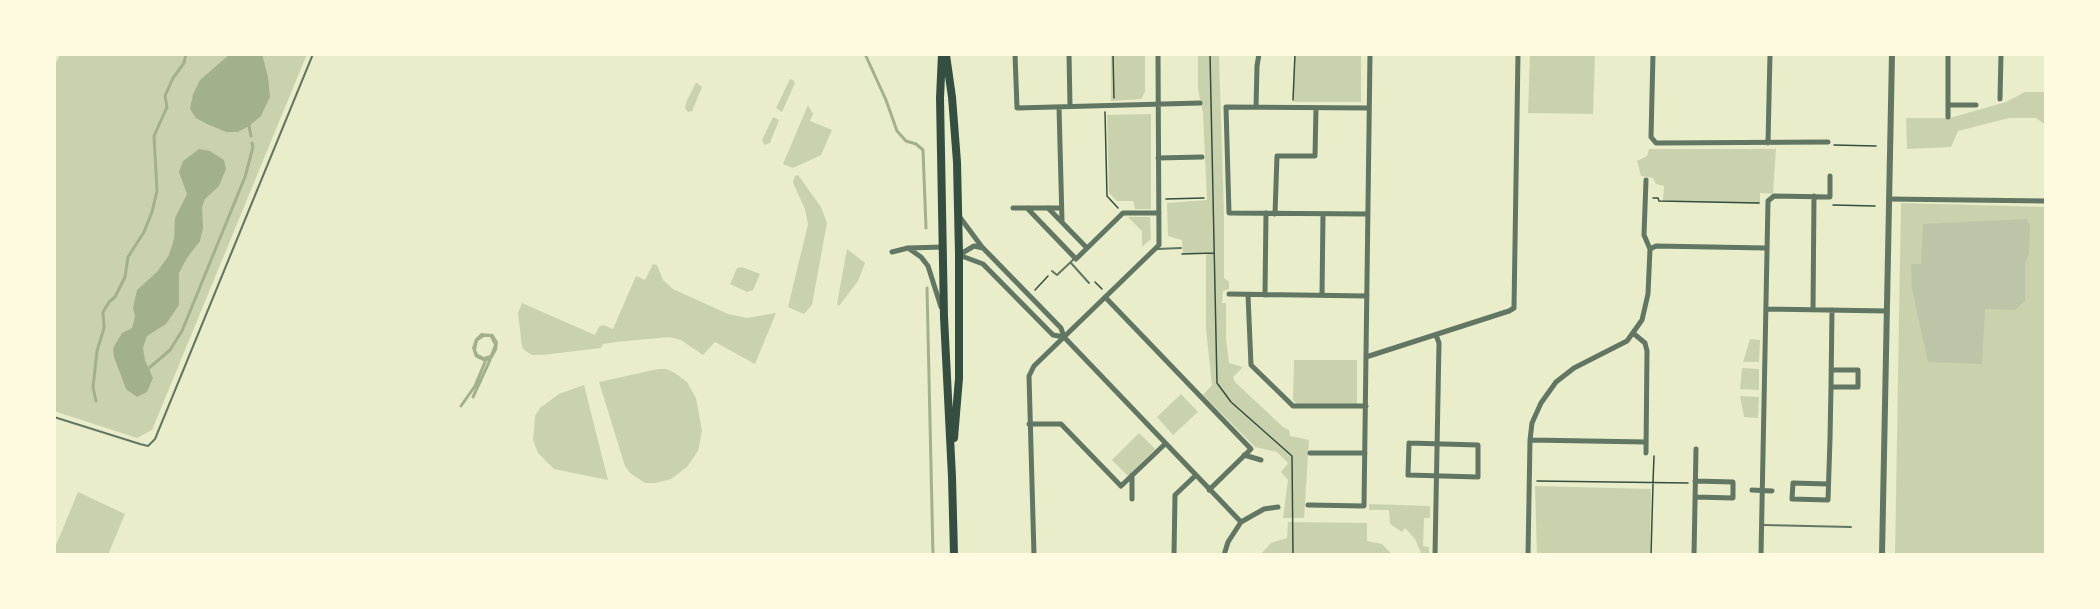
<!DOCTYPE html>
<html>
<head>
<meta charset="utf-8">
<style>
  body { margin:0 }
  #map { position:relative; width:2100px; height:609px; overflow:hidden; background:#e9edc9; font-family:Bitter,serif }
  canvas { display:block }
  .frame { position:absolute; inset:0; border:56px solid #fefae0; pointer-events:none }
</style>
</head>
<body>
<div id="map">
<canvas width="2100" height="609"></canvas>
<div class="frame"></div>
</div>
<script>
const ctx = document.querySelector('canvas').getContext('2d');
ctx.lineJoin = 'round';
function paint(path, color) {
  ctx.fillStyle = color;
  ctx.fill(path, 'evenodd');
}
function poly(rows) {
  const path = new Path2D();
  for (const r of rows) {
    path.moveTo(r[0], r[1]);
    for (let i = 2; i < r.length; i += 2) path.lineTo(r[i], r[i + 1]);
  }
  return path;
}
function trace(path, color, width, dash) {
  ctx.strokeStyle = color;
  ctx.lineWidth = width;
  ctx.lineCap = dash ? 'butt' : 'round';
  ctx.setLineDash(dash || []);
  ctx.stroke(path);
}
paint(poly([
  [60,54,307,54,152,430,137,438,54,411,54,67],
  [1111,54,1145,54,1145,92,1141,99,1111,101],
  [1198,54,1219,54,1224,218,1224,278,1229,282,1229,289,1223,291,1222,303,1226,303,1226,339,1229,363,1243,367,1233,377,1235,382,1283,427,1289,430,1290,436,1309,440,1304,518,1283,518,1288,480,1281,472,1288,463,1277,452,1255,447,1203,395,1212,385,1206,329,1206,254,1183,253,1182,240,1168,236,1167,203,1207,200,1203,113,1198,89],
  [1294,54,1361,54,1361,102,1294,102],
  [1530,54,1595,54,1593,114,1528,113],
  [790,79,793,80,795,83,782,112,776,108],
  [697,83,702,87,692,111,688,112,685,108,686,103,695,84],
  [2025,92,2046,92,2046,125,2036,118,2009,118,1958,131,1951,147,1907,149,1906,118,1950,118,2006,102],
  [808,105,813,114,810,121,832,130,821,155,793,168,783,164],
  [1151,114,1151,209,1135,209,1133,201,1117,201,1109,193,1107,115],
  [773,117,779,120,770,143,764,145,762,140],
  [1649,149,1776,149,1773,194,1760,193,1760,204,1663,201,1664,186,1656,184,1653,178,1641,176,1637,161,1647,156],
  [798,175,821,207,827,223,812,305,804,314,788,307,808,224,805,209,794,185,793,181,795,176],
  [1901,203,2046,207,2046,555,1895,555],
  [1128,217,1150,217,1151,239,1142,247,1142,231],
  [847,249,865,263,858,281,839,306,837,304],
  [653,264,657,265,663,280,673,289,728,314,747,318,776,313,755,364,715,342,703,355,681,340,669,337,616,342,603,344,601,348,542,355,532,355,524,350,522,347,518,313,522,303,595,335,599,327,603,325,613,329,636,276,645,280],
  [742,267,760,274,753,290,747,292,730,284,737,268],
  [1750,339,1760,340,1759,362,1743,362],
  [1294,360,1357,360,1357,404,1297,404,1293,400],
  [1742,368,1759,369,1759,390,1740,389],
  [658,369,666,369,675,373,687,382,696,398,702,431,698,451,687,467,671,479,656,483,645,483,630,473,625,466,599,382],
  [584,385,608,480,554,469,538,453,533,440,535,416,540,408,559,394],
  [1181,394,1198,412,1173,435,1157,417],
  [1740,396,1759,397,1758,418,1744,417],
  [1139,433,1155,449,1128,476,1112,460],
  [1535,486,1651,489,1650,555,1537,555],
  [78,492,125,514,108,555,54,555,54,550],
  [1369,504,1430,506,1430,518,1424,518,1423,546,1429,547,1429,555,1422,555,1415,539,1405,528,1402,532,1390,524,1389,510,1369,510],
  [1288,522,1367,523,1367,541,1382,544,1393,555,1260,555,1271,543,1287,538]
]), '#cad2ad');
paint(poly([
  [230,54,262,54,268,77,270,97,261,116,249,126,238,132,226,132,207,124,196,118,190,109,193,94,200,80],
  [199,149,210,151,224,160,226,169,219,186,205,199,202,207,203,228,200,241,187,258,179,273,179,305,166,324,147,336,143,348,145,360,153,378,147,392,137,397,126,389,114,357,113,348,122,333,132,328,135,316,133,308,137,290,157,272,169,255,174,239,175,218,187,194,179,172,183,161],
  [481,333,493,334,498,342,497,350,492,359,485,362,475,357,472,348,475,339],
  [484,337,490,337,494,345,490,355,484,357,478,354,476,350,478,341]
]), '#a3b18a');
trace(poly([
  [865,54,886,100,897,131,906,141,916,144,923,150,926,228],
  [249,126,251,136],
  [927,288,933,555],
  [149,368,170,350,182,331,245,177,253,147,252,143],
  [473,397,490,360],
  [96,401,93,387,97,351,104,328,103,312,109,302,115,297,125,277,128,257,144,232,152,212,157,191,154,136,167,107,165,96,173,78,184,63,186,54],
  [461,406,475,386,485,362]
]), '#a3b18a', 3);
paint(poly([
  [2026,219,2030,224,2029,253,2025,264,2025,301,2015,310,1985,309,1982,364,1928,362,1912,289,1911,264,1921,264,1923,224]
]), '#bcc5a7');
trace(poly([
  [1113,54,1114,98],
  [1210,54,1217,383,1231,402,1292,456,1293,555],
  [1293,100,1295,54],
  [1105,112,1107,196,1118,208],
  [1834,145,1876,146],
  [1653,198,1658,198,1659,201,1759,203],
  [1166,199,1204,198],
  [1833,205,1875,206],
  [1182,254,1214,253],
  [1095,282,1102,289],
  [1035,290,1048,276],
  [1537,481,1688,483],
  [1653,482,1654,456],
  [1651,555,1653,484]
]), '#344e41', 1.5);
trace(poly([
  [1157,249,1181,248],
  [1071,263,1089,283],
  [1052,271,1057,275,1075,258],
  [54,417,140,444,148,446,155,439,313,54],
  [1764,525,1851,527]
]), '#617663', 2);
trace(poly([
  [1015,54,1017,108,1200,103],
  [1069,54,1070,106],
  [1653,54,1651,137,1656,143,1828,142],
  [2000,99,2001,54],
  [1948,105,1976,105],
  [1059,107,1062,221],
  [1256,107,1257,66,1259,54],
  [1948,117,1948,54],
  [1768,143,1770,54],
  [1158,158,1202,157],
  [1889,199,2046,201],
  [1013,208,1061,208],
  [1027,208,1076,259,1123,213,1159,213],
  [1048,208,1087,248],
  [1275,214,1277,156,1315,156,1316,108],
  [1368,214,1229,213,1226,107,1369,108],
  [959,216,982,247],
  [908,248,921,257,928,266,941,307],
  [1650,249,1656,246,1766,248],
  [892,252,908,248,943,247],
  [959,255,974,246,983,248,1061,328,1064,337,1241,522],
  [959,255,983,264,1053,335,1064,337],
  [1229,294,1367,296],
  [1248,295,1251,365,1289,402,1293,406,1366,406],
  [1265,295,1266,213],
  [1322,295,1323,214],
  [1105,297,1251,449,1209,490],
  [1766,309,1887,311],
  [1813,310,1814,196],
  [1633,333,1645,343,1647,351,1646,453],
  [1366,357,1509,311,1514,308,1518,54],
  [1831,387,1858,387,1858,370,1831,370],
  [1029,424,1061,424,1121,486,1165,444],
  [1530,440,1646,442],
  [1409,443,1478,445,1478,477,1408,475,1409,443],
  [1310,453,1365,453],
  [1244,455,1261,460],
  [1132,475,1132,499],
  [1828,484,1793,483,1792,499,1828,500,1830,439,1831,387,1832,310],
  [1752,490,1772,491],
  [1695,497,1733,498,1733,482,1695,481],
  [1308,505,1364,506,1370,54],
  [1034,555,1029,376,1034,366,1159,245,1158,54],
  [1174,555,1175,495,1195,476],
  [1224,555,1228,542,1241,522,1264,509,1278,507],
  [1435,555,1439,343,1436,335],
  [1528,555,1530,440,1532,423,1541,403,1556,382,1574,368,1627,341,1642,320,1648,294,1650,249,1644,235,1646,180],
  [1694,555,1696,449],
  [1761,555,1768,201,1774,196,1830,197,1830,176]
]), '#617663', 5);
trace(poly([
  [1882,555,1892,54]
]), '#617663', 6);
trace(poly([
  [942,54,940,98,944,317,952,477,954,555],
  [946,55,952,97,957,162,959,255,959,378,954,438]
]), '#344e41', 8);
</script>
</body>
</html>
